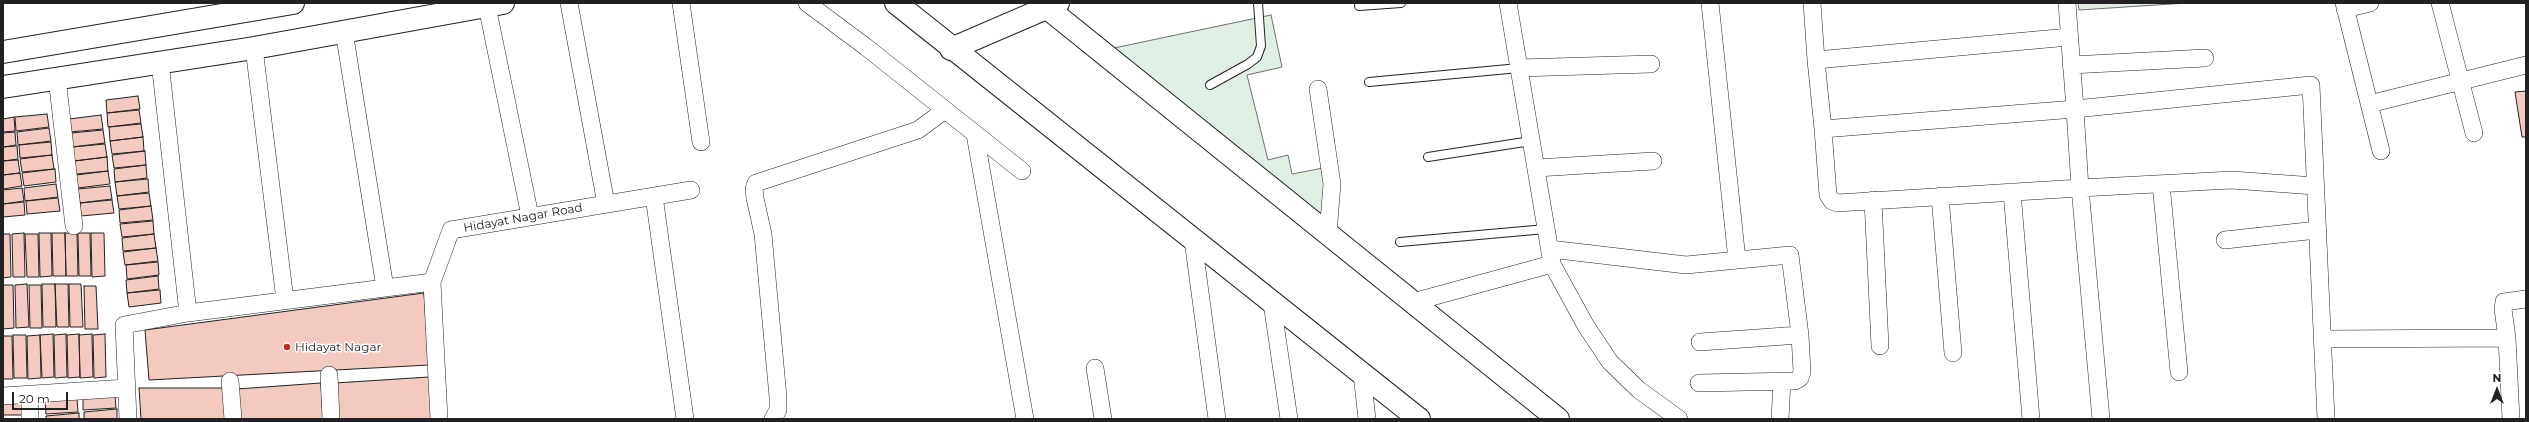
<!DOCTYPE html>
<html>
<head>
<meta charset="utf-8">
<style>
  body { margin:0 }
  #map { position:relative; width:2529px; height:422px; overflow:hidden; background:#fff; font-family:Montserrat,sans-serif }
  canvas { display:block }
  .frame { position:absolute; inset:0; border:4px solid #222; pointer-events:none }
  .north { position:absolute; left:2477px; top:370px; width:40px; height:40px; -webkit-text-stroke:3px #fff; paint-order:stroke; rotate:0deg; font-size:11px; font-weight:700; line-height:16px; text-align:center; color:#222 }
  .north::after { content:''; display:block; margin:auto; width:14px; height:18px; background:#222; clip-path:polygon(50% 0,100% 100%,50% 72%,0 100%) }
  .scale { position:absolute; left:12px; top:392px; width:56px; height:18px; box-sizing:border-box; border:2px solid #222; border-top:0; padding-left:5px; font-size:12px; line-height:14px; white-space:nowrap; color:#222; -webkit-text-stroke:3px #fff; paint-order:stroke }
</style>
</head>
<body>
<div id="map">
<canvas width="2529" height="422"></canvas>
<div class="frame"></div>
<div class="north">N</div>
<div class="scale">20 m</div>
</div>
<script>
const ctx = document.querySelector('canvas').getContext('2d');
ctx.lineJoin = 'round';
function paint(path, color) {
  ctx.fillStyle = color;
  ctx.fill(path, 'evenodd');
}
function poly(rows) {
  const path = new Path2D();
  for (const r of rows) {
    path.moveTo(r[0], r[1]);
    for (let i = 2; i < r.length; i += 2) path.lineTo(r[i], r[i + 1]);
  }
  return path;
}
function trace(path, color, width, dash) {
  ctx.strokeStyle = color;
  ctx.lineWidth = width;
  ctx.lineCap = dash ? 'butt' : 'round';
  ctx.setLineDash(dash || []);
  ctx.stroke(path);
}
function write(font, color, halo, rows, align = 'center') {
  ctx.font = font + ' Montserrat,sans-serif';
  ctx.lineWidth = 3;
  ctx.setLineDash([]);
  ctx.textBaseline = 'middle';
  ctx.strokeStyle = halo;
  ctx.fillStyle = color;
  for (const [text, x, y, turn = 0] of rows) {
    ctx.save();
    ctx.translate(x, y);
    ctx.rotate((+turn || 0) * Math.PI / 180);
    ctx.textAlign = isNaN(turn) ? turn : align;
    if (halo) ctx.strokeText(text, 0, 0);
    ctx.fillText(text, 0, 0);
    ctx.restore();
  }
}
const green = poly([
  [2078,3,2187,3,2079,10,2078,3],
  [1271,15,1282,67,1247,75,1268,160,1288,155,1292,174,1328,167,1327,227,1114,48,1271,15]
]);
paint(green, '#e0efe3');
trace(green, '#6f6f6f', 1);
const building = poly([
  [2526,91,2526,137,2522,137,2515,92,2526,91],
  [138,96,140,109,107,113,106,100,138,96],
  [139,110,141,123,108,127,107,113,139,110],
  [47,114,49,127,16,131,15,117,47,114],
  [101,115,103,129,70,132,69,119,101,115],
  [14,117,15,131,3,132,3,119,14,117],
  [141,124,143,137,110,141,109,127,141,124],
  [49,128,51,141,18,145,17,132,49,128],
  [103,130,105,143,72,147,71,133,103,130],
  [15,132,16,145,3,147,3,133,15,132],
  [143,137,144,151,112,154,110,141,143,137],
  [51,142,52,155,20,158,19,145,51,142],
  [105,144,107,157,74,161,73,147,105,144],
  [17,146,18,159,3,161,3,147,17,146],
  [145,151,146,165,114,168,112,155,145,151],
  [52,155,54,169,22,172,20,159,52,155],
  [107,157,108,171,76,174,74,161,107,157],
  [18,160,20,173,3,175,3,161,18,160],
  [146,165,147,178,115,182,114,169,146,165],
  [55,169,56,182,24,186,22,173,55,169],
  [108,171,110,184,78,188,76,175,108,171],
  [20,173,22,186,3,189,3,175,20,173],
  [148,179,149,192,117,196,115,182,148,179],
  [56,184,58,197,25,201,24,188,56,184],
  [110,186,112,199,80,203,78,189,110,186],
  [22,188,24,201,3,204,3,190,22,188],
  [149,193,151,206,119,209,117,196,149,193],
  [58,198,60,211,27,214,26,201,58,198],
  [112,200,114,213,81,216,80,203,112,200],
  [24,202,25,215,3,217,3,204,24,202],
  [151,206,153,220,120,223,119,210,151,206],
  [153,221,154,234,122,237,120,224,153,221],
  [24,233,25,277,13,277,12,234,24,233],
  [39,233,51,233,52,276,40,277,39,233],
  [52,233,65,233,66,276,53,276,52,233],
  [65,233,77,233,78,276,66,276,65,233],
  [78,233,90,233,91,276,79,276,78,233],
  [91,233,104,233,105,276,92,277,91,233],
  [3,234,10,234,11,277,3,278,3,234],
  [25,234,38,234,39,277,27,277,25,234],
  [154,234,156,248,123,251,122,238,154,234],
  [156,248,158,261,125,265,123,252,156,248],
  [158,262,159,275,127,279,126,265,158,262],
  [158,276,159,289,127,293,126,280,158,276],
  [27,284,29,327,16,328,15,285,27,284],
  [42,284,55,284,56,327,43,327,42,284],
  [55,284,68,284,69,327,57,327,55,284],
  [69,284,81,284,83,327,70,327,69,284],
  [3,285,13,285,14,328,3,329,3,285],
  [29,285,41,285,42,328,30,328,29,285],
  [84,286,96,286,98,329,85,329,84,286],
  [160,290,161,303,129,307,127,293,160,290],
  [424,293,429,365,149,380,145,330,424,293],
  [53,334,54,377,42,378,40,335,53,334],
  [66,334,67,377,55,378,54,335,66,334],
  [79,334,80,377,68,378,67,335,79,334],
  [92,334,93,377,80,378,79,335,92,334],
  [105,334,106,377,94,378,93,335,105,334],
  [13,335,26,335,27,378,14,378,13,335],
  [40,335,41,378,28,379,27,336,40,335],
  [3,336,12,336,13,379,3,379,3,336],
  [429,377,432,419,337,419,335,383,429,377],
  [321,383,323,419,240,419,237,389,321,383],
  [139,388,224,388,226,419,141,419,139,388],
  [115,395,116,408,83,410,83,397,115,395],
  [26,399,27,415,3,415,3,400,26,399],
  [77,399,78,412,46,414,45,401,77,399],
  [117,409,117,419,84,419,84,412,117,409],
  [79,413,79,419,46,419,46,416,79,413]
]);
paint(building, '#f3c9c0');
trace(building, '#222', 1);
const lane = poly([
  [1359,6,1401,3],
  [1369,82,1519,68],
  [1210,85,1248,64,1257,57,1261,46,1258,3],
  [1428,157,1531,141],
  [1400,242,1546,229]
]);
const street = poly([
  [569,3,606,204],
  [681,3,701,142],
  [807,3,866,47,1022,171],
  [1508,3,1552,264,1586,326,1610,362,1639,390,1679,419],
  [1710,3,1737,260],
  [1812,3,1816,60],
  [2067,3,2075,109,2080,188,1837,203,1832,201,1828,195,1823,129,2075,109,2311,85,2326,419],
  [2344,3,2381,151],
  [2440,3,2474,133],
  [487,6,530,216],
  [2345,9,2370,3],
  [344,31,385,288],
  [254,48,285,300],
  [160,62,188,313],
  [2071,65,2205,58],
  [1519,68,1651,64],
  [57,78,74,226],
  [1318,89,1332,184,1328,234],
  [2369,104,2526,65],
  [1823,129,1816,60,2069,37],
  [975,134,1025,419],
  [1536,168,1653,161],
  [2161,184,2179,372],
  [2012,192,2031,419],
  [654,196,685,419],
  [1940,196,1953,353],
  [1873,200,1880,346],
  [1193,240,1217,419],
  [2225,240,2317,230],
  [1550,249,1686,265,1790,255,1800,335,1700,342],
  [1413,302,1552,264],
  [1272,303,1289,419],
  [2507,338,2511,419],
  [2322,339,2507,338,2503,309,2504,302,2526,299],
  [1095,368,1103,419],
  [1362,374,1367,419],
  [329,375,331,419],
  [230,381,233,419],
  [1699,383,1795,381,1800,378,1802,372,1800,335],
  [30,394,30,419],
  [3,396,126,388],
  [128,419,124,325,188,313,432,282],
  [439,419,432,282,451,230,691,190],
  [773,419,778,410,778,397,763,234,755,198,754,189,756,183,918,130,945,110],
  [1780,419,1782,381],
  [2101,419,2080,188,2232,180,2315,186]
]);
const secondary = poly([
  [896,3,1419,419],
  [1041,3,1558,419],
  [951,49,1058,3],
  [3,52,293,3],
  [3,87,254,48,503,3]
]);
trace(lane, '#222', 10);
trace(street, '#222', 18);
trace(secondary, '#222', 24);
trace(lane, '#fff', 8);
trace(street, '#fff', 17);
trace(secondary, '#fff', 22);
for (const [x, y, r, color] of [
  [287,347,4,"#c62828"]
]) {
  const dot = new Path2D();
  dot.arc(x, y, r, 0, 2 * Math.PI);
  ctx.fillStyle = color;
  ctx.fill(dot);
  trace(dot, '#fff', 1.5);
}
write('12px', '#222', '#fff', [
  ["Hidayat Nagar Road",523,218,-10]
]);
write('12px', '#222', '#fff', [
  ["Hidayat Nagar",295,347]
], 'left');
</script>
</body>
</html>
